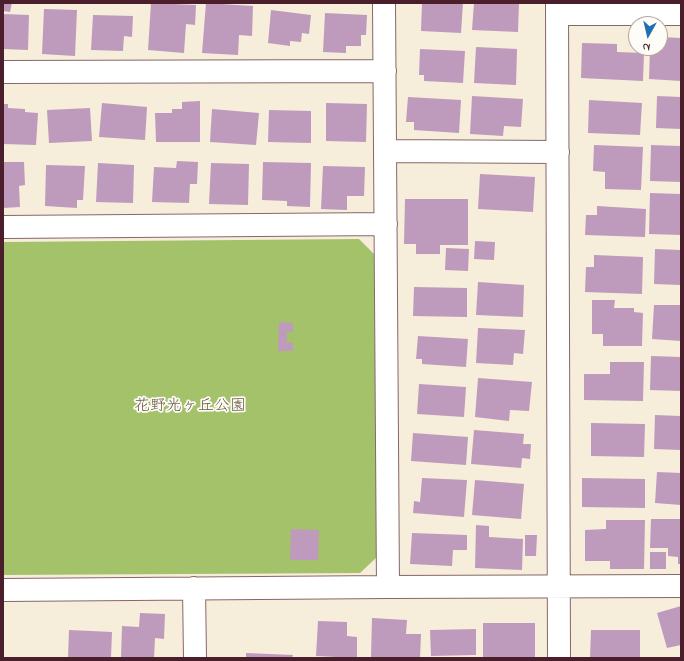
<!DOCTYPE html>
<html>
<head>
<meta charset="utf-8">
<style>
  body { margin:0 }
  #map { position:relative; width:684px; height:661px; overflow:hidden; background:#f7eddb; font-family:"Indie Flower",sans-serif }
  canvas { display:block }
  .frame { position:absolute; inset:0; border:4px solid #4a1f2b; pointer-events:none }
  .north { position:absolute; left:628px; top:16px; width:40px; height:40px; box-sizing:border-box; background:#fdfcf7; border:1px solid #b5a4a5; border-radius:50%; rotate:188deg; font-size:11px; font-weight:700; line-height:16px; text-align:center; color:#4a1f2b }
  .north::after { content:''; display:block; margin:auto; width:14px; height:18px; background:#1f6fb2; clip-path:polygon(50% 0,100% 100%,50% 72%,0 100%) }
</style>
</head>
<body>
<div id="map">
<canvas width="684" height="661"></canvas>
<div class="frame"></div>
<div class="north">N</div>
</div>
<script>
const ctx = document.querySelector('canvas').getContext('2d');
ctx.lineJoin = 'round';
function paint(path, color) {
  ctx.fillStyle = color;
  ctx.fill(path, 'evenodd');
}
function poly(rows) {
  const path = new Path2D();
  for (const r of rows) {
    path.moveTo(r[0], r[1]);
    for (let i = 2; i < r.length; i += 2) path.lineTo(r[i], r[i + 1]);
  }
  return path;
}
function trace(path, color, width, dash) {
  ctx.strokeStyle = color;
  ctx.lineWidth = width;
  ctx.lineCap = dash ? 'butt' : 'round';
  ctx.setLineDash(dash || []);
  ctx.stroke(path);
}
function write(font, color, halo, rows, align = 'center') {
  ctx.font = font + ' "Indie Flower","Klee One",sans-serif';
  ctx.lineWidth = 3.5;
  ctx.setLineDash([]);
  ctx.textBaseline = 'middle';
  ctx.strokeStyle = halo;
  ctx.fillStyle = color;
  for (const [text, x, y, turn = 0] of rows) {
    ctx.save();
    ctx.translate(x, y);
    ctx.rotate((+turn || 0) * Math.PI / 180);
    ctx.textAlign = isNaN(turn) ? turn : align;
    if (halo) ctx.strokeText(text, 0, 0);
    ctx.fillText(text, 0, 0);
    ctx.restore();
  }
}
paint(poly([
  [359,239,374,254,377,557,360,573,3,575,3,242]
]), '#a4c26a');
paint(poly([
  [3,3,12,3,10,12,3,11],
  [151,3,196,5,195,25,186,24,184,53,148,50],
  [206,3,253,6,252,36,239,35,238,55,202,53],
  [422,3,463,3,461,33,421,31],
  [474,3,519,3,518,32,472,30],
  [44,9,77,10,75,56,42,54],
  [271,10,311,15,309,34,302,33,301,42,290,41,290,46,268,43],
  [325,13,367,15,366,35,361,35,361,46,346,46,346,53,323,52],
  [3,14,29,15,28,50,3,49],
  [93,15,133,16,132,37,124,36,123,51,91,50],
  [660,37,681,38,681,81,649,79,650,48,660,48],
  [582,43,617,44,617,52,644,53,643,81,581,78],
  [476,47,517,49,516,85,474,83],
  [420,49,465,51,463,83,424,81,424,75,419,75],
  [472,96,523,99,521,127,504,126,503,136,470,134],
  [657,96,681,97,681,129,656,128],
  [408,97,461,100,459,133,414,130,414,122,406,122],
  [589,100,642,103,640,135,588,133],
  [200,101,200,142,156,142,155,113,172,113,172,109,182,109,182,102],
  [102,103,147,107,145,140,99,137],
  [326,103,367,104,366,142,326,141],
  [3,104,8,104,8,108,25,109,25,112,38,113,36,145,3,144],
  [90,108,92,141,49,143,47,110],
  [212,109,259,113,256,145,210,142],
  [269,110,311,111,311,143,268,142],
  [594,145,643,147,641,190,605,189,605,172,593,171],
  [651,145,681,146,681,182,650,181],
  [177,161,198,162,197,184,190,184,189,203,152,202,154,167,176,168],
  [3,162,24,162,25,185,19,186,20,207,3,208],
  [263,162,311,163,310,207,287,206,287,201,262,200],
  [98,163,134,165,133,203,96,202],
  [211,163,249,164,248,205,209,204],
  [46,165,85,166,83,200,77,200,77,208,45,206],
  [323,166,365,167,364,196,347,196,347,210,321,209],
  [480,174,535,177,533,212,478,209],
  [650,193,681,194,681,235,649,234],
  [405,199,468,199,468,245,440,245,440,254,416,254,416,244,404,244],
  [597,206,646,209,645,237,585,235,586,215,597,215],
  [475,241,495,242,494,260,474,259],
  [446,248,469,249,468,271,445,270],
  [655,249,681,250,681,285,654,284],
  [594,255,643,257,642,294,585,292,586,267,594,267],
  [478,282,524,285,523,317,476,315],
  [414,287,467,288,467,317,413,316],
  [592,300,615,300,614,308,634,308,634,312,643,313,642,346,603,346,603,334,592,334],
  [654,305,681,305,681,341,652,339],
  [279,322,293,323,293,332,287,332,287,343,293,342,293,351,278,351],
  [478,328,525,330,523,354,514,353,513,365,476,363],
  [418,336,468,339,466,367,422,364,422,359,416,359],
  [651,356,681,357,681,391,650,390],
  [610,362,644,362,643,401,584,400,584,374,610,374],
  [478,378,532,382,529,411,510,410,509,421,475,417],
  [419,384,466,387,464,417,417,414],
  [655,415,681,416,681,450,654,449],
  [591,423,645,424,644,457,591,456],
  [474,430,524,434,523,444,531,444,530,459,522,458,521,468,471,464],
  [413,433,468,437,466,465,411,461],
  [657,472,681,473,681,505,655,503],
  [422,478,467,480,464,517,413,513,414,501,420,502],
  [582,478,645,479,645,508,582,507],
  [475,480,524,484,521,519,472,515],
  [651,519,681,519,681,564,678,564,678,557,668,556,668,548,650,548],
  [606,520,645,520,644,569,610,569,610,561,585,561,585,530,606,529],
  [476,525,489,526,489,537,523,539,522,570,475,568],
  [291,529,319,530,318,560,290,560],
  [412,533,467,535,467,550,453,550,452,566,410,564],
  [525,535,537,535,536,556,525,556],
  [650,552,666,552,666,569,650,569],
  [681,606,681,645,667,648,657,613],
  [140,613,165,614,164,639,155,638,154,658,121,658,122,626,139,627],
  [372,618,407,620,406,634,421,634,420,658,371,657],
  [318,621,347,622,347,636,357,637,357,658,316,656],
  [483,623,535,623,535,658,483,658],
  [476,629,476,655,431,656,430,630],
  [69,630,112,632,111,658,68,658],
  [591,630,640,630,640,658,590,658],
  [246,653,293,655,292,658,246,658]
]), '#be9bbc');
const minor = poly([
  [384,3,388,587,681,586],
  [557,3,559,658],
  [557,14,681,14],
  [3,72,385,71],
  [385,151,558,152],
  [3,227,386,224],
  [194,588,195,658],
  [3,590,388,587]
]);
trace(minor, '#876769', 24);
trace(minor, '#fff', 22);
write('16px', '#6a5841', '#fdfcf7', [
  ["花野光ヶ丘公園",190,407]
]);
</script>
</body>
</html>
